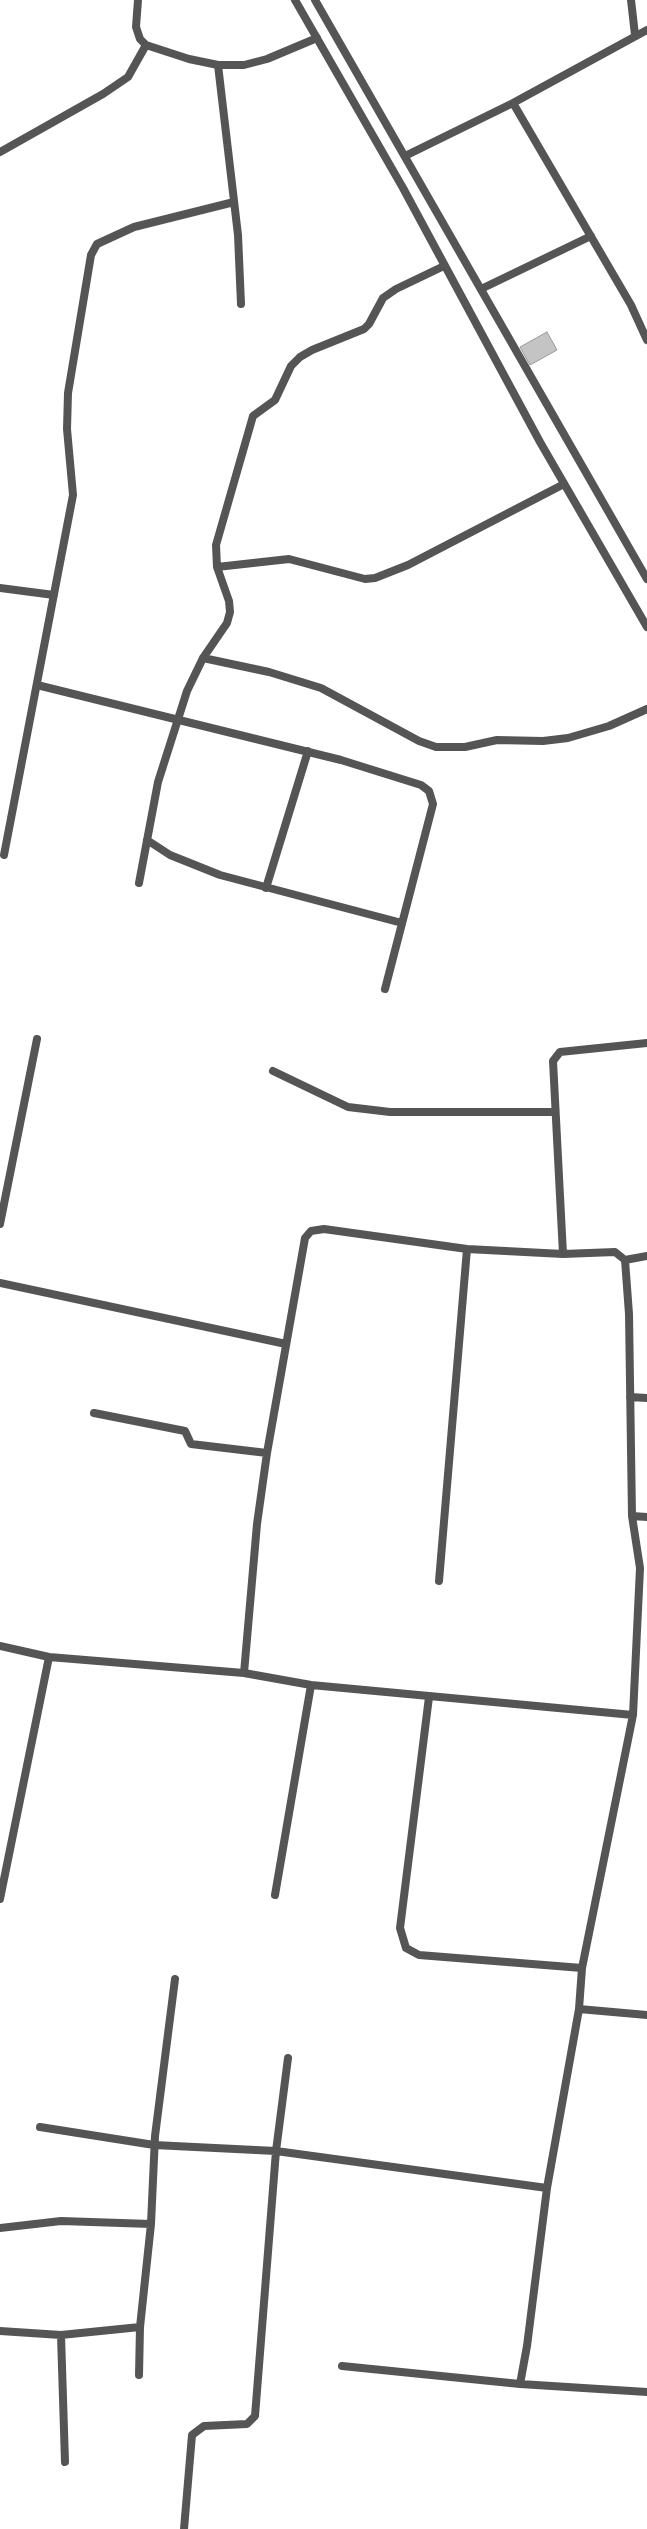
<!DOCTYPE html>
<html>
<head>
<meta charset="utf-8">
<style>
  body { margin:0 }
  canvas { display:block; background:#fff }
</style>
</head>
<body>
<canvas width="647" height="2529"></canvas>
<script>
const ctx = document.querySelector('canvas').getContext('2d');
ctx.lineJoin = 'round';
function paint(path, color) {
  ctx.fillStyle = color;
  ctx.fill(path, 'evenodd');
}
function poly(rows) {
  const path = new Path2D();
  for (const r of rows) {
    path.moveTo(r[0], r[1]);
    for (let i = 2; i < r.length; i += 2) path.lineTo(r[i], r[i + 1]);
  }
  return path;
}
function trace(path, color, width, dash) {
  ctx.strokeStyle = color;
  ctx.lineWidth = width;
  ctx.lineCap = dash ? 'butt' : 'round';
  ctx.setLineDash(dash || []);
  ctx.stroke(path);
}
const building = poly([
  [547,332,557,350,530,365,520,347,547,332]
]);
paint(building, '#c4c4c4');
trace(building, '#999', 1);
trace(poly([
  [138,0,136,27,140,39,146,45,189,59,218,65,244,65,267,59,317,38],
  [631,0,635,35],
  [218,65,238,235,241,304],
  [513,103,631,305,647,340],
  [0,152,103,94,128,77,146,45],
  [405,156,513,103,647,30],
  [481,289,591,236],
  [217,567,289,559,365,579,375,578,408,565,564,484],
  [0,588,54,595],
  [203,658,269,672,321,688,419,741,436,747,465,747,497,740,543,741,568,738,609,726,647,709],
  [37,685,341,760,421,785,429,791,433,804,385,989],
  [147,840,170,855,220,875,402,923],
  [4,855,73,495,67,429,68,393,91,255,97,244,134,227,234,202],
  [139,883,158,782,187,691,203,658,227,623,230,612,229,601,217,567,216,545,253,416,275,400,291,366,300,357,312,350,364,329,369,324,383,298,396,289,444,266],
  [266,888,308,751],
  [273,1071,348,1107,390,1112,555,1112],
  [0,1224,37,1039],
  [324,1229,467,1249,563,1254,615,1252,625,1260,629,1314,632,1516,640,1568,633,1715,311,1685,244,1673,257,1524,267,1453,305,1238,311,1231,324,1229],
  [563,1254,553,1061,560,1052,647,1043],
  [625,1260,647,1256],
  [0,1283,286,1344],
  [630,1397,647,1398],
  [94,1413,185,1431,191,1444,267,1453],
  [632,1516,647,1517],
  [439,1581,467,1249],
  [0,1646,49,1657,244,1673],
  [429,1697,400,1928,406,1948,419,1955,582,1968,633,1715],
  [275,1895,311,1685],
  [0,1899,49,1657],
  [579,2009,647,2015],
  [40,2127,154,2145,276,2151,288,2058],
  [0,2228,61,2221,151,2224],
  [0,2331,61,2335,140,2327],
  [61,2335,65,2462],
  [342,2366,520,2384,647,2392],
  [139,2375,140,2327,151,2224,155,2136,175,1979],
  [520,2384,527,2346,547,2188],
  [184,2529,192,2435,204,2426,247,2424,255,2416,276,2151,547,2188,579,2009,582,1968]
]), '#555', 8);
trace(poly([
  [295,0,403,188,540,442,647,627],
  [315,0,647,579]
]), '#555', 8);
</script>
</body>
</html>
